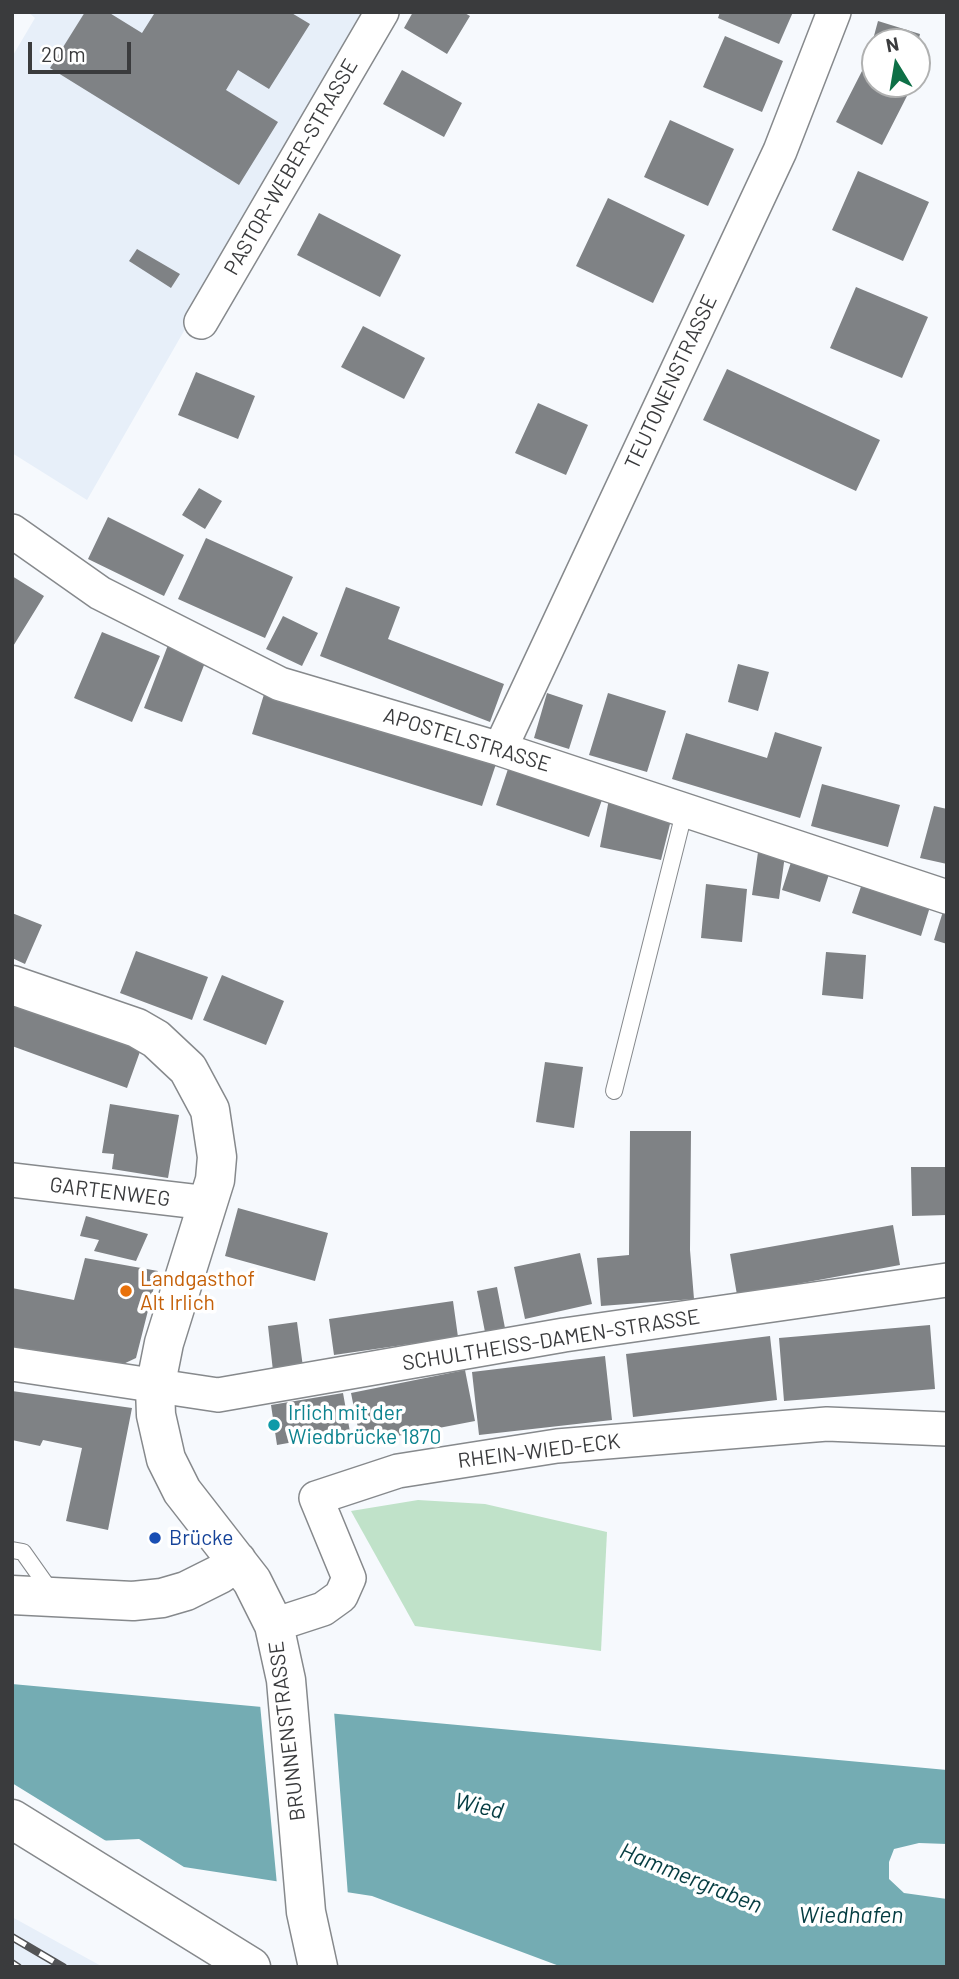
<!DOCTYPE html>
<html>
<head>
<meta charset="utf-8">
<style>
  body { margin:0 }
  #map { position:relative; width:959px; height:1979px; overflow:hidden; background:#f6f9fd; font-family:Barlow,sans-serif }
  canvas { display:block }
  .frame { position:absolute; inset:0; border:14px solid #3a3b3d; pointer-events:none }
  .north { position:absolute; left:861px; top:28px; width:70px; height:70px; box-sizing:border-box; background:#fff; border:2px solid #b0b1b1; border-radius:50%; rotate:349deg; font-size:19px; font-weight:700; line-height:28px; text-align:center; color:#3a3b3d }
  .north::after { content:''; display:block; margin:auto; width:24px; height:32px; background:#0e7047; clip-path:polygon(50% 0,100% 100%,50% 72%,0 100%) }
  .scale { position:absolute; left:28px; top:42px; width:103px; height:32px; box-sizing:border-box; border:4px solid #3a3b3d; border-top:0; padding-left:9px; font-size:21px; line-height:24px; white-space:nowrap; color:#3a3b3d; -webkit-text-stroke:5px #fff; paint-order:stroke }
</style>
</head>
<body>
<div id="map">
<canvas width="959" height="1979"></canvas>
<div class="frame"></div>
<div class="north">N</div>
<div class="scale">20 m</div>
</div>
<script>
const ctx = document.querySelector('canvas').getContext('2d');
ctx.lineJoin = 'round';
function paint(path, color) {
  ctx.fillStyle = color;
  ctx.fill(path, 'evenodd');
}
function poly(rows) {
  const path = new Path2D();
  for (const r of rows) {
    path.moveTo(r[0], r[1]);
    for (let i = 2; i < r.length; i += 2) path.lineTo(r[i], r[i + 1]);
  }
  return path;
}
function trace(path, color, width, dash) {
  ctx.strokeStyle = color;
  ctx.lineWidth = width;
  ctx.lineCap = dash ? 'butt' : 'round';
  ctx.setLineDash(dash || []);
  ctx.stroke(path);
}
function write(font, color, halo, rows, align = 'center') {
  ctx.font = font + ' Barlow,sans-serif';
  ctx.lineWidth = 7;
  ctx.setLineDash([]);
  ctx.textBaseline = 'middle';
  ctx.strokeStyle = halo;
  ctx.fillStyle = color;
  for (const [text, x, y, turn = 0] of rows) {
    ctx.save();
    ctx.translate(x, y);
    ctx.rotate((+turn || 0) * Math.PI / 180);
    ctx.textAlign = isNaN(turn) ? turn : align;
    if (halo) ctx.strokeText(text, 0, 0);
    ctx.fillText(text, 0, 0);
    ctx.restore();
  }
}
paint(poly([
  [28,12,367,12,87,500,12,453,12,57,35,18],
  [12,1917,103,1967,12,1967]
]), '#e7eff9');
paint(poly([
  [418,1500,485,1504,607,1532,601,1651,415,1626,351,1511]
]), '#c0e2c9');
paint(poly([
  [12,1684,947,1770,947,1844,919,1843,894,1849,889,1862,889,1879,904,1893,947,1899,947,1967,562,1967,372,1896,184,1867,139,1839,12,1845]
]), '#74acb3');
paint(poly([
  [260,1704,334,1711,348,1896,277,1885],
  [12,1783,111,1844,21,1848,12,1843]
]), '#f6f9fd');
paint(poly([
  [85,12,108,12,142,33,154,14,150,12,290,12,310,24,269,89,238,70,226,90,278,122,239,185,50,68],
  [413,12,463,12,470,16,447,54,404,28],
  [720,12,793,12,779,44,718,18],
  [878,21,920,34,918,42,875,42,875,61,868,58],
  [725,36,783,61,762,112,703,87],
  [402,70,462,103,444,137,383,104],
  [862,71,875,77,875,84,888,84,908,94,882,145,836,122],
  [670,120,734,149,708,206,644,177],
  [858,171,929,202,903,261,832,230],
  [608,198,685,235,653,303,576,266],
  [319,213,401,255,380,297,297,255],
  [137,249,180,274,171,288,129,261],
  [856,287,928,317,902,378,830,348],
  [363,326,425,358,404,399,341,367],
  [727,369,880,440,856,491,703,420],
  [196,372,255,396,238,439,178,415],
  [538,403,588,425,566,475,515,453],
  [199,488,222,501,205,529,182,515],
  [108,517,184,555,164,596,88,559],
  [206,538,293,577,265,638,178,599],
  [12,576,44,596,12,648],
  [346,587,400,607,388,639,504,684,490,722,320,656],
  [283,616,318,633,302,666,266,649],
  [102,632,160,656,132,722,74,698],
  [168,645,206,660,182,722,144,708],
  [738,664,769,672,758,711,728,702],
  [265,691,496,764,482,806,252,734],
  [547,693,583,705,569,749,534,738],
  [608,693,666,711,647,772,589,755],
  [775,732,822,747,800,818,672,779,686,733,767,758],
  [509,766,603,797,589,837,496,805],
  [822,784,900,805,888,847,811,826],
  [609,799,673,812,661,860,600,847],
  [934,806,947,809,947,864,920,858],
  [759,845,786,848,779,899,752,895],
  [794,853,832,865,820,902,782,890],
  [865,875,933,897,921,936,852,913],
  [706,884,747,889,742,942,701,938],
  [946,902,947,902,947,944,934,940],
  [12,913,42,925,25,964,12,958],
  [136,951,208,977,192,1020,120,993],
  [826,952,866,955,863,999,822,995],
  [222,975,284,1001,266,1045,203,1020],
  [12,999,142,1046,127,1088,12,1046],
  [545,1062,583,1067,574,1128,536,1122],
  [110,1104,179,1115,168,1178,112,1169,114,1154,102,1153],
  [630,1131,691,1131,690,1250,694,1299,601,1306,597,1258,629,1255],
  [911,1167,947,1167,947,1215,912,1216],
  [238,1208,328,1233,315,1281,225,1256],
  [86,1216,148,1234,136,1261,94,1251,99,1240,80,1236],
  [893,1225,900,1265,737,1295,730,1254],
  [580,1253,592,1304,525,1319,514,1267],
  [85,1258,158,1271,136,1358,119,1366,12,1349,12,1288,74,1300],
  [497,1287,505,1328,485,1332,477,1291],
  [453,1301,458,1337,334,1355,329,1319],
  [297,1322,303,1367,273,1371,268,1326],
  [930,1325,935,1389,784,1401,779,1338],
  [770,1336,777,1400,633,1417,626,1354],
  [605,1356,612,1420,479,1435,472,1372],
  [465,1370,475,1421,361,1443,351,1393],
  [12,1391,132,1408,108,1530,66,1521,82,1448,43,1440,40,1446,12,1440],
  [343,1393,350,1432,277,1445,271,1405]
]), '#7f8285');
const lane = poly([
  [614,1091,685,809],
  [12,1550,23,1552,52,1593]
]);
const street = poly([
  [201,322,382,12],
  [12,531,100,593,280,684,500,749,947,897],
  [500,749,780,151,834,12],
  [12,1180,208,1203],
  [12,1364,218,1395,564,1335,947,1280],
  [274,1625,323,1609,341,1596,349,1578,316,1498,398,1471,557,1446,827,1424,947,1429]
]);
const secondary = poly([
  [12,985,137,1028,156,1039,188,1069,210,1110,217,1157,215,1180,164,1343,155,1388,156,1415,166,1459,182,1491,252,1581,274,1625,286,1680,306,1912,318,1967],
  [12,1595,133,1601,162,1598,186,1591,220,1574,237,1561]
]);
const primary = poly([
  [12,1819,251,1967]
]);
trace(lane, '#86898c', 18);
trace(street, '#86898c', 36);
trace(secondary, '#86898c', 41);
trace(primary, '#86898c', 41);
trace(lane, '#fff', 16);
trace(street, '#fff', 33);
trace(secondary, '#fff', 38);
trace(primary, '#fff', 38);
const rail = poly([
  [12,1937,63,1967],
  [12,1963,18,1967]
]);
trace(rail, '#535456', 8);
trace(rail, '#fff', 5, [16]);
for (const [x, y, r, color] of [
  [126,1291,7,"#e8710a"],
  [274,1425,7,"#0f9aa8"],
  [155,1538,7,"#1a4fb4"]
]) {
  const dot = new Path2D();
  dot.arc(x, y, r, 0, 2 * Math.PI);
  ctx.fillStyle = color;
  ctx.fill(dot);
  trace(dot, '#fff', 2.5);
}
write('21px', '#3a3b3d', '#fff', [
  ["PASTOR-WEBER-STRASSE",291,167,-60],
  ["TEUTONENSTRASSE",671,382,-65],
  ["APOSTELSTRASSE",467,740,17],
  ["GARTENWEG",110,1192,7],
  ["SCHULTHEISS-DAMEN-STRASSE",551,1340,-9],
  ["RHEIN-WIED-ECK",539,1451,-7],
  ["BRUNNENSTRASSE",287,1731,-97]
]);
write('21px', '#c56008', '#fff', [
  ["Landgasthof",140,1279],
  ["Alt Irlich",140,1303]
], 'left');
write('21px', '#0d838f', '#fff', [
  ["Irlich mit der",288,1413],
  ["Wiedbrücke 1870",288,1437]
], 'left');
write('21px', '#164399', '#fff', [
  ["Brücke",169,1538]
], 'left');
write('italic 23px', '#043c41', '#fff', [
  ["Wied",479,1806,13],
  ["Hammergraben",691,1878,22],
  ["Wiedhafen",851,1915]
]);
</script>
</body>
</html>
